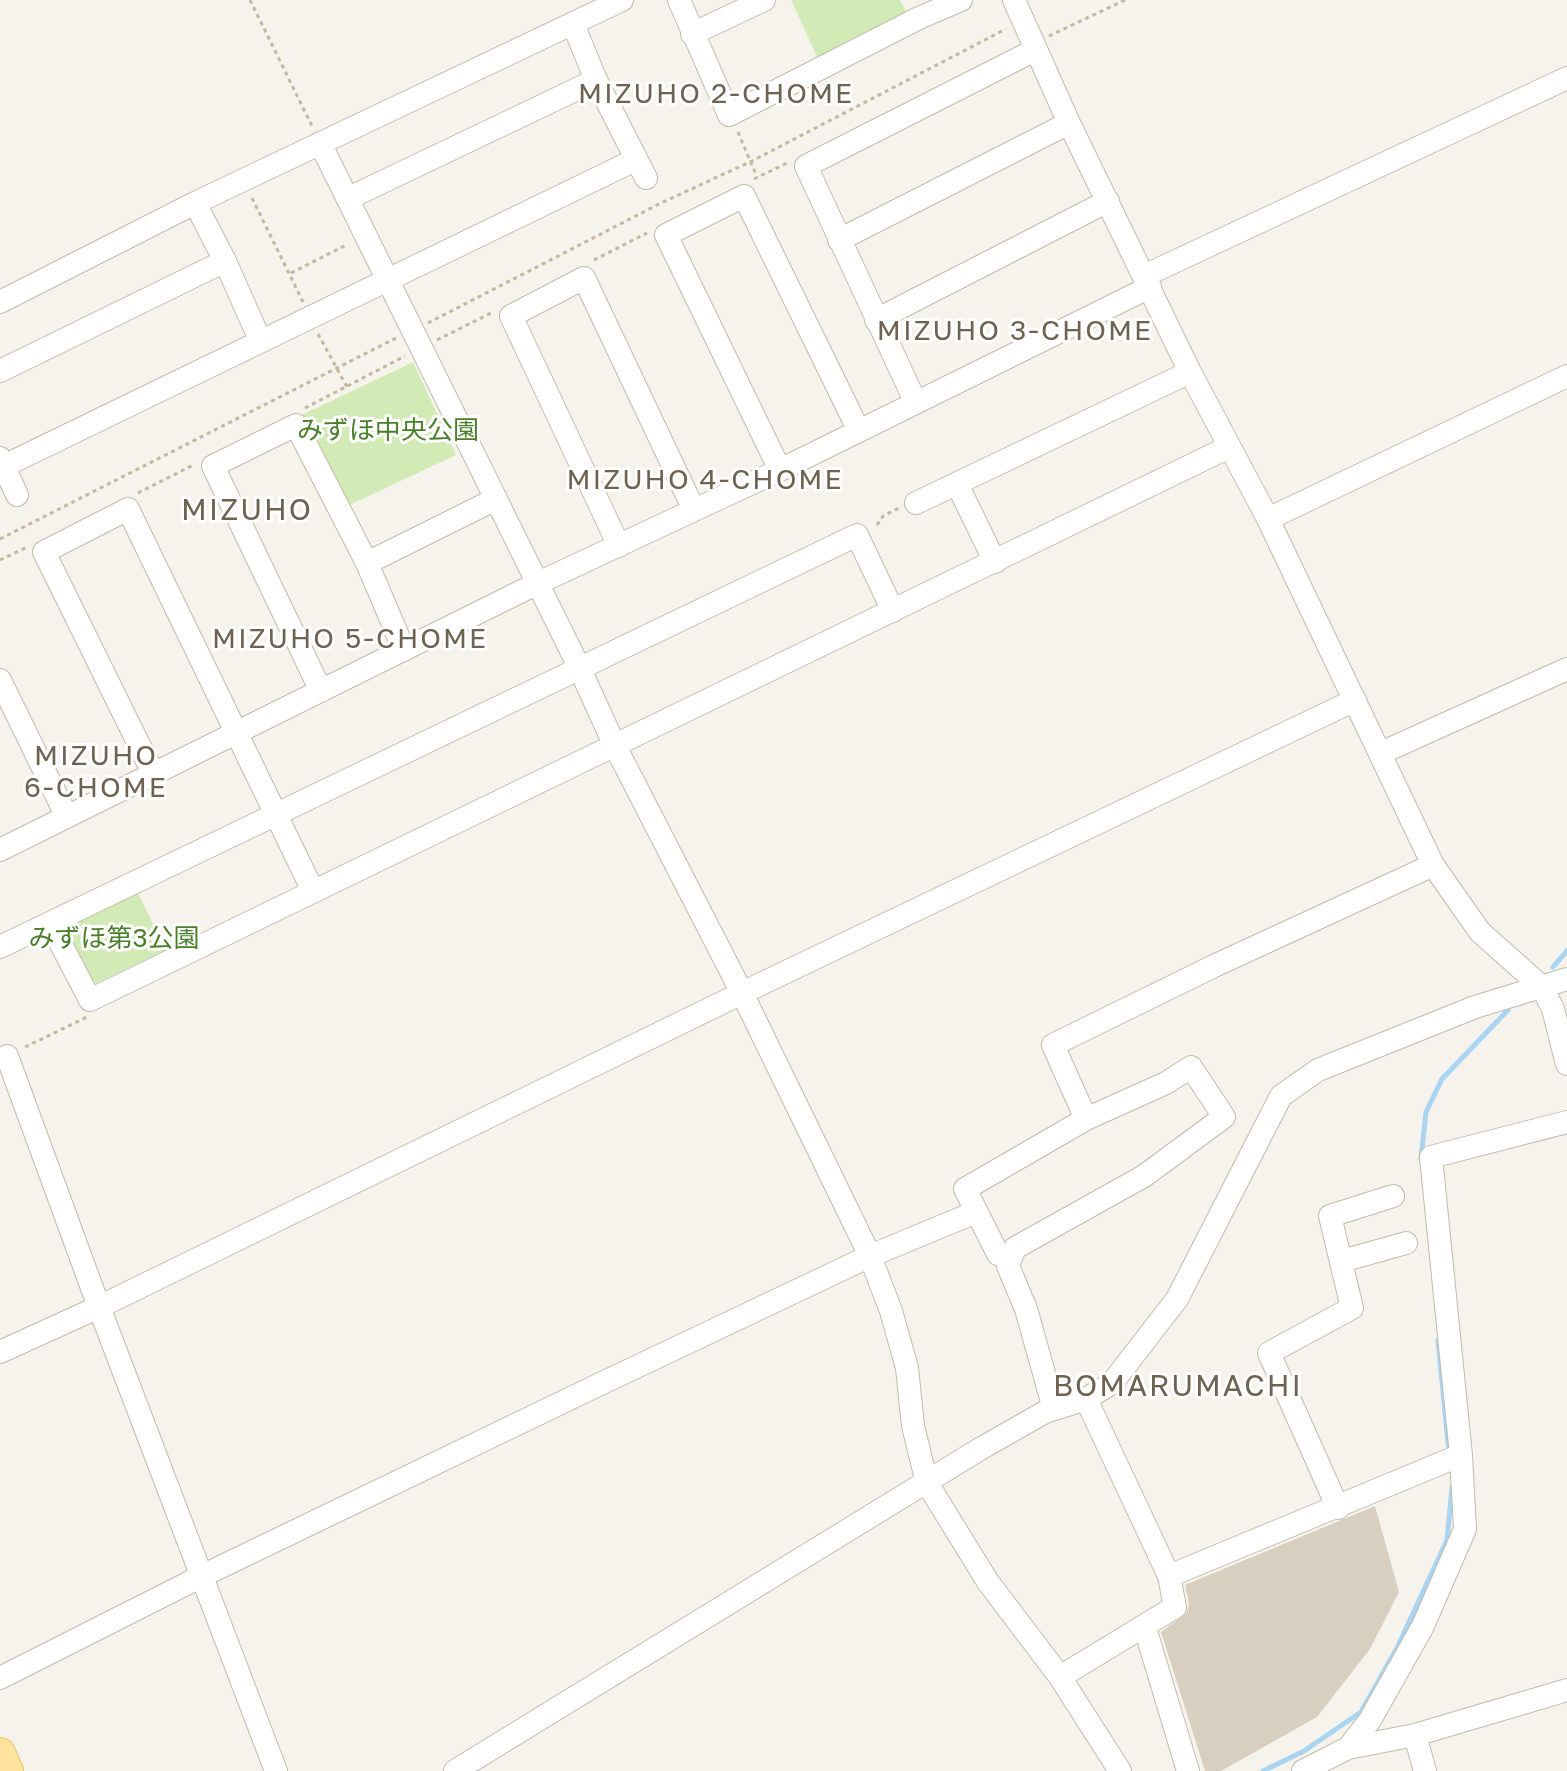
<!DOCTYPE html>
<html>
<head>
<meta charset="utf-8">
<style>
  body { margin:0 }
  canvas { display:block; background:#f6f3ec }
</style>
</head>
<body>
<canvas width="1567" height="1771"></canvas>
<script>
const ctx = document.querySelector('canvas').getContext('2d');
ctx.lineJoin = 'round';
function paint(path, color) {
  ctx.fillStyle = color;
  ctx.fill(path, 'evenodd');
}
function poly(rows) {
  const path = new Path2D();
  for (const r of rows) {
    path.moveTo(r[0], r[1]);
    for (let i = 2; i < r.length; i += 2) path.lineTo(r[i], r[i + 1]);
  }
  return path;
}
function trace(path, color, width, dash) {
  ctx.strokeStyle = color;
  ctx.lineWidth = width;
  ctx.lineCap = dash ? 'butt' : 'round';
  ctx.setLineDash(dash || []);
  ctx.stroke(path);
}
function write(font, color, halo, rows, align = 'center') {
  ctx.font = font + ' "Golos Text","Noto Sans JP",sans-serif';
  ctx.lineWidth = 6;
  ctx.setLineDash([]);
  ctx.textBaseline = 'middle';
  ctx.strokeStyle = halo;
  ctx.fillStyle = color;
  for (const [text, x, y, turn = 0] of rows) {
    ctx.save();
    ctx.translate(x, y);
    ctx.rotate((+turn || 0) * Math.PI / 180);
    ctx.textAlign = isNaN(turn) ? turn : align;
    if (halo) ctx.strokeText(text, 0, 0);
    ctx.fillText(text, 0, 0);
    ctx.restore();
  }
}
paint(poly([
  [791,0,900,0,908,15,818,59],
  [413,362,456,455,345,507,302,415],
  [138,893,166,950,92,985,62,929]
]), '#d2eab5');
trace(poly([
  [1553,967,1567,951],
  [1421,1159,1426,1112,1442,1079,1508,1010],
  [1438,1340,1449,1453],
  [1263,1771,1304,1751,1361,1712,1397,1648,1447,1540,1452,1487]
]), '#a9d4f2', 5);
paint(poly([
  [1375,1506,1399,1592,1370,1649,1317,1717,1221,1771,1205,1771,1161,1632,1187,1613,1189,1604,1185,1585]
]), '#d8cfc1');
const minor = poly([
  [679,0,729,115,919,18,961,0],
  [1014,0,1069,123,1190,372,1268,519,1433,865,1480,932,1542,987,1553,1009,1567,1064],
  [573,24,596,80,646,178],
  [692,34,764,0],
  [320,143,579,667,614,744,742,993,870,1256,891,1311,907,1368,913,1426,927,1483,988,1582,1060,1677,1120,1771],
  [349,198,596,80],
  [195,203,225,261,260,340],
  [839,240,1069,123],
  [1144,276,1567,78],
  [0,302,195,203,622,0],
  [876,320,1108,201],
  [0,371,225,261],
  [915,401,806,166,1035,50],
  [0,458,17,495],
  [4,466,635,160],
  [780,470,666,235,744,196,858,429],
  [957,484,995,562],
  [916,503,1190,372],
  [1268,519,1567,376],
  [619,546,511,316,584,278,694,510],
  [367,563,496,499],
  [0,680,66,815],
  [321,691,213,466,296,425,367,563,404,650],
  [1381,753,1567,669],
  [153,773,44,552,128,509,313,891],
  [0,850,536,584,780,470,1150,287],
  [51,925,90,1000,1229,447],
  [0,947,857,535,893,611],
  [7,1056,99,1307,276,1771],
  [1086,1119,1053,1045,1214,966,1433,865],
  [1011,1258,998,1254,965,1189,1086,1119,1166,1083,1191,1067,1224,1117,1144,1176,1015,1248,1011,1258,1008,1266,1026,1309,1054,1409],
  [1342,1261,1406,1243],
  [0,1352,99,1307,742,993,1355,700],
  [1338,1508,1269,1353,1352,1308,1330,1216,1393,1196],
  [1169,1576,1461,1455],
  [1145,1628,1188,1771],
  [1060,1677,1175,1607,1169,1576,1086,1399],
  [0,1678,202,1576,596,1386,870,1256,976,1212],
  [1415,1735,1425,1771],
  [1348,1748,1370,1720,1423,1626,1465,1529,1461,1455,1431,1157,1567,1122],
  [455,1771,980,1449,1045,1412,1086,1399,1112,1383,1177,1299,1281,1096,1318,1070,1475,1007,1567,979],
  [1303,1771,1348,1748,1415,1735,1567,1690]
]);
const major = poly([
  [0,1753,8,1771]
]);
trace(minor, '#c2bbae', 24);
trace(major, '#e6c16a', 32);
trace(poly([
  [250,0,312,126],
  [1049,36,1125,0],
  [738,132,757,177],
  [754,179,787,163],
  [252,198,303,302],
  [594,260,647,233],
  [291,273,348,244],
  [428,323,661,203,752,161,1006,29],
  [318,334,347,387],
  [437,340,491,313],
  [305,408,405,356],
  [138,493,195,464],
  [877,525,883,516,899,508],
  [0,539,396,338],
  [0,560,27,547],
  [25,1047,87,1017]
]), '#c4b79f', 3, [4, 4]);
trace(minor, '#fff', 22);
trace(major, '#ffe39c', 30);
write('26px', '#4a7f2a', '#fff', [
  ["みずほ中央公園",388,431],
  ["みずほ第3公園",114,939]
]);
ctx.letterSpacing = '2px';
write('28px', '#6e6250', '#fff', [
  ["MIZUHO 2-CHOME",716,94],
  ["MIZUHO 3-CHOME",1015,331],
  ["MIZUHO 4-CHOME",705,480],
  ["MIZUHO 5-CHOME",350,639],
  ["MIZUHO",96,756],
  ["6-CHOME",96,788]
]);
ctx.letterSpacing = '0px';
ctx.letterSpacing = '2px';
write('30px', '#6e6250', '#fff', [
  ["MIZUHO",247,510],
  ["BOMARUMACHI",1178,1386]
]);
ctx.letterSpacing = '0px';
</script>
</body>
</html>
